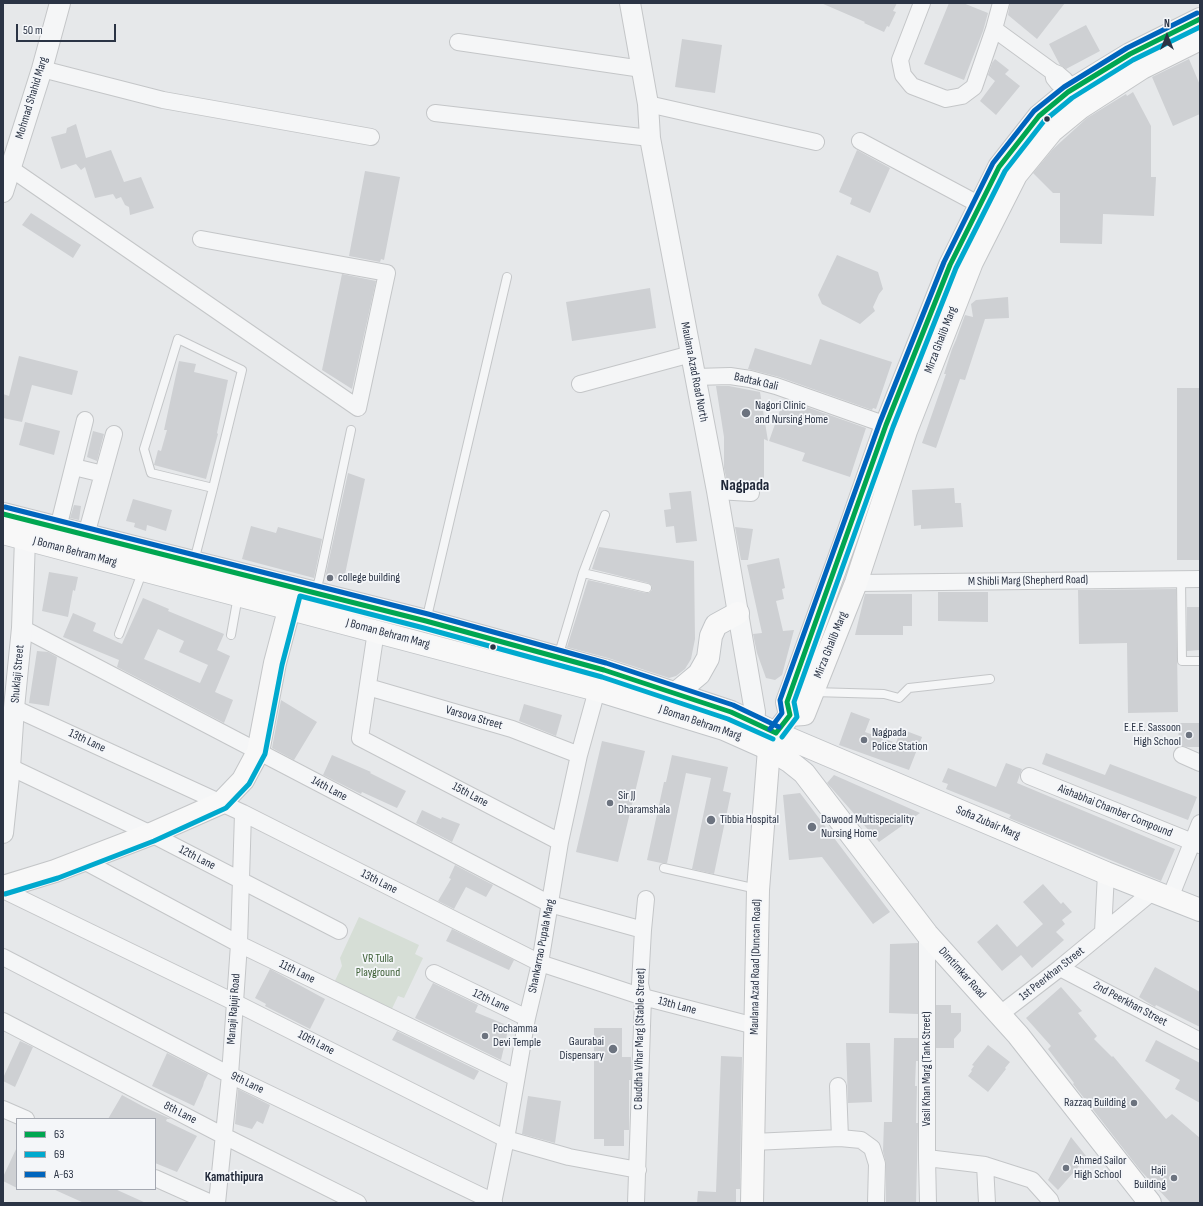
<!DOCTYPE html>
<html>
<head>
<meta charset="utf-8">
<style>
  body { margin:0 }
  #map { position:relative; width:1203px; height:1206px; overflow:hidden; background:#e6e8ea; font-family:"Sofia Sans Condensed",sans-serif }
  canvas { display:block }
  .frame { position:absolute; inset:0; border:4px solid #2b3445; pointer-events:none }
  .legend { position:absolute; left:16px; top:1118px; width:140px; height:72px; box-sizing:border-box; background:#f4f6f9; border:1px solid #a4a8b1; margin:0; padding:5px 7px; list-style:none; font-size:12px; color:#2b3445 }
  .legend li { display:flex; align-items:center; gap:8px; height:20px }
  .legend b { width:20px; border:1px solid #a4a8b1 }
  .north { position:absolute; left:1147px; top:16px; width:40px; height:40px; -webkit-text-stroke:3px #f4f6f9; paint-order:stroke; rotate:0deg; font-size:11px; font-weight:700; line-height:16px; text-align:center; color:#2b3445 }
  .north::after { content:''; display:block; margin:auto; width:14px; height:18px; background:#2b3445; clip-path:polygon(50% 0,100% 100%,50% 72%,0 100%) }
  .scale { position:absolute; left:16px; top:24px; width:100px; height:18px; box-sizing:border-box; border:2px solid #2b3445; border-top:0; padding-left:5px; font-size:12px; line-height:14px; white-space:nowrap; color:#2b3445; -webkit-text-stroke:3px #f4f6f9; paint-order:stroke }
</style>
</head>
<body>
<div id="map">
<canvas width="1203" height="1206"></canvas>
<div class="frame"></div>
<ul class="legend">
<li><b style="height:5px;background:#00a651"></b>63</li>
<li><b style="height:5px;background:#00a9ce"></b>69</li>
<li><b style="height:5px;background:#0065bd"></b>A-63</li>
</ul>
<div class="north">N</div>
<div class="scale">50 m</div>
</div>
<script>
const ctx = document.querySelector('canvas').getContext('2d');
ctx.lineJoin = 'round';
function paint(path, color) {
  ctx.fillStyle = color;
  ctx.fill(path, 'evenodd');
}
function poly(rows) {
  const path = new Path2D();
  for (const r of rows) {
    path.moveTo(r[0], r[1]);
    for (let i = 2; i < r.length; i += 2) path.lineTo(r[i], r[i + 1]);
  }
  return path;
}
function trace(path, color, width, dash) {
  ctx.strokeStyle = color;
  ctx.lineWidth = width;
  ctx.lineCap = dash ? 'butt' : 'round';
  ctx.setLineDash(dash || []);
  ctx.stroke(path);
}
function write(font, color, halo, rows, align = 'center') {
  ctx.font = font + ' "Sofia Sans Condensed",sans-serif';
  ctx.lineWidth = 3.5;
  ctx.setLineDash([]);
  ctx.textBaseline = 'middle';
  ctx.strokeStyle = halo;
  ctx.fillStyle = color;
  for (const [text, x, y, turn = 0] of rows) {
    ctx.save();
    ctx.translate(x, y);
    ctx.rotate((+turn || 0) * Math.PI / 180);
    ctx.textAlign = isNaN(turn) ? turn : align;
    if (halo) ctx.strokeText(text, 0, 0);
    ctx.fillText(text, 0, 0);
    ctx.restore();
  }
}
paint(poly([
  [359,917,419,945,415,954,423,958,404,998,398,996,389,1015,332,987,342,966,340,958]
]), '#d6ded6');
paint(poly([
  [821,3,897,3,893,11,896,12,889,27,887,26,884,32,864,23,865,22],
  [949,3,963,3,988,13,983,31,964,80,924,64],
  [1010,3,1065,3,1037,39,1008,15],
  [1086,25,1100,51,1066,69,1060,65,1049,44],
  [682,39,722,45,715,93,675,87],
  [995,59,1009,70,1005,74,1020,86,996,115,980,101,995,81,988,75,992,63],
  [1189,59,1200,85,1200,114,1173,126,1152,77],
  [1133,92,1151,126,1151,177,1156,177,1154,216,1103,214,1102,244,1060,243,1060,193,1053,193,1033,173,1053,149,1087,118,1126,94,1127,96],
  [76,124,86,158,111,150,124,182,141,177,154,208,130,215,129,207,125,205,121,197,116,199,113,194,95,198,85,167,81,170,76,164,61,169,51,137,66,133,67,128],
  [857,150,890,168,870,213,850,204,852,198,839,192],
  [365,171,400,177,384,260,381,259,380,262,349,256],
  [31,213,81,245,73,258,22,225],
  [837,255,878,272,883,289,879,294,873,307,875,311,860,324,822,304,818,295],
  [342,274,376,281,352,389,322,370],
  [650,288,656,328,572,341,566,302],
  [1008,297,1009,318,985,319,965,380,960,379,936,448,922,443,946,374,944,374,952,349,956,340,965,315,973,317,971,304,976,300],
  [820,339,892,362,876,409,873,408,872,410,779,377,748,369,755,348,811,365],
  [19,356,78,371,72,395,32,385,22,422,3,418,3,394,9,396],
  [179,361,196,364,194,372,228,380,217,433,218,434,206,479,154,465,158,450,161,451,167,430,164,430],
  [716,386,729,386,760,392,768,441,764,439,764,487,758,487,752,484,727,482,724,468,724,437],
  [1177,388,1200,388,1200,560,1177,560],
  [784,399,866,428,850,477,802,461,805,453,769,441],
  [25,422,60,431,54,455,19,445],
  [93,431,104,434,97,461,87,457],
  [348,473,365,479,344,579,325,578],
  [954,488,955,503,961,503,963,527,921,529,921,525,914,526,912,490],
  [691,491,697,541,676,543,674,526,666,527,664,510,671,509,669,493],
  [133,499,172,510,166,531,147,525,146,531,134,527,135,523,126,521],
  [74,505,81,506,79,520,70,518],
  [251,526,276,533,278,527,322,539,314,578,242,559],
  [735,527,753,529,748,560,741,560],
  [599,547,694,561,695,639,691,659,685,669,676,676,669,678,608,658,567,647,588,580,646,593,649,593,652,590,652,586,648,583,592,569],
  [779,558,785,588,782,589,784,599,776,601,783,631,794,630,782,675,775,680,766,678,757,653,753,634,762,633,747,565],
  [49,572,78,577,75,591,73,590,68,617,42,611],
  [1176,589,1178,712,1128,713,1127,643,1079,644,1078,590],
  [938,592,988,592,988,622,938,621],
  [865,594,912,594,912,626,903,626,903,635,855,635],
  [143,598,169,609,168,611,224,634,217,650,230,656,215,692,233,700,224,723,117,667,119,660,63,637,73,613,96,623,93,631,122,644],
  [158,629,184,641,179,652,208,665,200,683,144,659],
  [1187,607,1200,607,1200,650,1187,651],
  [37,651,48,652,57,657,49,706,29,703],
  [281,700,317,722,294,760,272,748],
  [524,704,562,715,556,736,519,721],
  [851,712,870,719,865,732,896,743,901,729,922,737,909,770,839,745],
  [1179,723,1200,723,1200,747,1188,747,1181,746,1178,746],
  [602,741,645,751,618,862,576,852],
  [1046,753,1105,775,1110,764,1197,797,1188,820,1042,764],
  [332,755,371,772,370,773,406,791,397,808,362,792,361,794,323,775],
  [672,755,728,767,723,791,731,793,714,874,692,869,711,778,686,773,667,863,661,863,647,860,664,782,666,782],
  [1006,763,1022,769,1017,783,1175,849,1161,881,1009,818,1011,815,946,789,948,784,942,782,948,768,996,787],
  [834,775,920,813,879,842,827,783],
  [800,793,890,912,873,924,822,857,789,860,783,795],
  [422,810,441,819,442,817,460,824,452,842,416,823],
  [455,865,493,885,486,897,466,887,454,909,438,901,451,879,449,878],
  [1043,884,1061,904,1063,902,1072,912,1062,920,1065,924,1056,932,1064,940,1032,968,1021,955,1002,971,977,942,997,924,1017,947,1043,924,1023,902],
  [452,929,514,960,509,970,446,941],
  [918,943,918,1014,889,1013,890,944],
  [1155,967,1200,992,1200,1027,1156,1005,1155,1007,1139,997],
  [270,969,325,999,310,1029,265,1006,266,1004,255,998],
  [433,983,478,1005,475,1012,509,1026,501,1060,415,1018],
  [1061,987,1082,1011,1078,1013,1097,1036,1094,1039,1112,1057,1113,1056,1166,1119,1172,1114,1200,1138,1200,1203,1171,1203,1140,1170,1073,1084,1074,1083,1048,1049,1051,1046,1026,1018],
  [936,1005,951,1005,951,1013,961,1013,961,1031,954,1039,954,1048,936,1048],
  [594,1028,622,1028,622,1057,631,1057,631,1080,629,1080,629,1130,624,1130,624,1146,604,1146,604,1139,594,1139],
  [397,1031,479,1071,474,1080,392,1040],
  [894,1038,918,1038,918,1061,916,1061,915,1086,917,1086,916,1123,918,1123,916,1203,886,1203,886,1164,883,1151,884,1122,892,1122],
  [1156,1040,1200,1063,1200,1103,1175,1089,1180,1080,1145,1061],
  [20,1041,33,1047,15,1087,3,1081,3,1078],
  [846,1043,870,1043,872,1102,848,1103],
  [988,1045,1010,1062,1005,1068,1006,1069,988,1092,968,1076,972,1071,971,1070,974,1066,972,1065],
  [167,1053,208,1074,204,1082,203,1086,194,1106,152,1086],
  [721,1056,742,1057,740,1189,736,1189,736,1203,697,1203,698,1191,716,1192],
  [238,1089,270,1105,263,1124,257,1121,252,1129,235,1124],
  [122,1095,144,1107,171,1119,167,1119,166,1121,197,1136,177,1172,155,1163,155,1119,108,1119],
  [528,1096,561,1101,555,1143,522,1134],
  [1071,1137,1087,1157,1058,1190,1048,1180],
  [17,1147,17,1188,3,1181,3,1177],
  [53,1189,115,1189,146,1203,84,1203]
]), '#ced0d3');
const service = poly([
  [194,561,213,488,242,370,178,339,144,449,151,473,213,488],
  [583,573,647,588],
  [1181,580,1182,661,1200,661],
  [315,592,319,580,351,430],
  [426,621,507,277],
  [119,634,143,570],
  [231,635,238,596],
  [558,657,583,573,605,515],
  [813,692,884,694,899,698,909,688,990,679],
  [664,868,757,889]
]);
const minor = poly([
  [922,3,900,60,903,75,912,86,946,99,962,96,974,87,994,29,1001,3],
  [994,29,1053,72],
  [458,42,642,69],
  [42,69,163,100,371,137],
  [1065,86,1058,83,1054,78,1053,72,1058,74,1065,80,1065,86,1073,99],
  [648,104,816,142],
  [435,113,650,138],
  [860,141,980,205],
  [10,168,358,408,387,273,201,239],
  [695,377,730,376,750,379,776,386,895,428],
  [580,384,691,354],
  [74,467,103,474],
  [717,491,751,493],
  [58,528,85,420],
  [86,535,114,434],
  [856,583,1200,579],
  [22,628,550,904,643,930],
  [376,631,360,738,560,842],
  [368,687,512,729,579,755],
  [14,708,243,813,540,963,643,997,755,1026],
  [1182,755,1200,763],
  [10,767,151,834,339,931],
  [1029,776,1200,845],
  [82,860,239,944,516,1078],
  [3,890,234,1002,506,1139,569,1157,638,1170],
  [1170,898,1200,823],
  [1103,932,1106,873],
  [927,934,927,1158,928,1203],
  [3,957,230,1075,494,1202],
  [1060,968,1200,1041],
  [434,973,527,1018],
  [999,1015,1060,968,1152,892],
  [3,1021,224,1136,358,1203],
  [838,1086,840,1138],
  [3,1109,26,1119],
  [753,1142,840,1138,861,1140,872,1148,877,1164,876,1203],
  [927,1158,985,1165,1032,1180,1050,1200,1051,1203],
  [985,1165,987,1203],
  [155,1178,211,1203],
  [217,1203,230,1075,239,944,243,813],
  [493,1203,506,1139,527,1018,540,963,560,842,579,755,597,690],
  [636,1203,643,997,640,984,643,930,646,899]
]);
const tertiary = poly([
  [630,3,648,104,650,138,717,491,755,712,754,723,751,737],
  [3,192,42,69,60,3],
  [3,833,10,767,14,708,22,628,25,538,27,524]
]);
const secondary = poly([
  [790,715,804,714,856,583,906,431,972,262,1016,175,1052,131,1080,108,1142,68,1200,39],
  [3,887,55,871,151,834,221,803,243,780,258,752,275,663,294,591],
  [752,1203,758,890,769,749,776,733,790,715,787,702,846,539,886,425,950,265,999,167,1039,116,1068,92,1130,54,1200,19]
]);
const primary = poly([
  [3,514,426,621,604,670,731,712,776,733,1106,873,1200,910],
  [3,533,597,690,724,729,769,749,789,761,804,773,927,934,1018,1035,1150,1203],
  [675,694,699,674,708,658,711,636,716,625,738,613]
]);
trace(service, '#c4c6c8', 10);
trace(minor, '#c4c6c8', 18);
trace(tertiary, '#c4c6c8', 22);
trace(secondary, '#c4c6c8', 24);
trace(primary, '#c2c5c8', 24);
trace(service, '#f5f6f7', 8);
trace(minor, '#f5f6f7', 16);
trace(tertiary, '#f5f6f7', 20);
trace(secondary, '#f8f8f8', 22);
trace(primary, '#f8f8f8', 22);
trace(poly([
  [3,514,426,621,604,670,731,712,776,733],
  [776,733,790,715,787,702,886,425,950,265,999,167,1039,116,1068,92,1130,54,1200,19]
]), '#00a651', 5);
trace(poly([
  [782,737,797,717,794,702,893,427,956,268,1005,171,1044,121,1072,98,1133,60,1200,27],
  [5,894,58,878,154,841,226,808,249,784,265,754,282,665,300,596,424,628,602,677,728,719,773,739]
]), '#00a9ce', 5);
trace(poly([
  [5,507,428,614,606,663,733,705,779,727],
  [770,729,782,713,780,700,880,422,944,262,993,163,1034,111,1064,87,1127,48,1197,13]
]), '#0065bd', 5);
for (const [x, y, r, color] of [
  [1047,119,3.5,"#2b3445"],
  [746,413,5,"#6c737f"],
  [330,578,4,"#6c737f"],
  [493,647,3.5,"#2b3445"],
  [1189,735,4,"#6c737f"],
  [864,740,4,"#6c737f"],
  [610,803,4,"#6c737f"],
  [711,820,5,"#6c737f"],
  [812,827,5,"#6c737f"],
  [485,1036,4,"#6c737f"],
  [613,1049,5,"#6c737f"],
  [1134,1103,4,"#6c737f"],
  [1066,1168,4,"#6c737f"],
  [1174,1178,4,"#6c737f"]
]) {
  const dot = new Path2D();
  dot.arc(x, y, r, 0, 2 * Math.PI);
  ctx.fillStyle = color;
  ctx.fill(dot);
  trace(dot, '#f4f6f9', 1.5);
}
write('12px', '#2b3445', '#f4f6f9', [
  ["Mohmad Shahid Marg",32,98,-73],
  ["Mirza Ghalib Marg",941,340,-69],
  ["Maulana Azad Road North",694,372,79],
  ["Badtak Gali",756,382,13],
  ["J Boman Behram Marg",75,552,15],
  ["M Shibli Marg (Shepherd Road)",1028,581,-1],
  ["J Boman Behram Marg",388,634,15],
  ["Mirza Ghalib Marg",831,645,-68],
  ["Shuklaji Street",18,674,-85],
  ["Varsova Street",474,718,16],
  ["J Boman Behram Marg",700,723,19],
  ["13th Lane",87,741,25],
  ["14th Lane",329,789,28],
  ["15th Lane",470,795,28],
  ["Aishabhai Chamber Compound",1115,811,22],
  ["Sofia Zubair Marg",988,823,23],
  ["12th Lane",197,858,27],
  ["13th Lane",379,882,27],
  ["Shankarrao Pupala Marg",542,946,-79],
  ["Maulana Azad Road (Duncan Road)",756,967,-89],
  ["11th Lane",297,972,26],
  ["Dimtimkar Road",962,973,48],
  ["1st Peerkhan Street",1052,974,-38],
  ["12th Lane",491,1001,25],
  ["2nd Peerkhan Street",1130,1004,28],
  ["13th Lane",677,1006,15],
  ["Manaji Rajuji Road",234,1009,-86],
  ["C Buddha Vihar Marg (Stable Street)",640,1039,-89],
  ["10th Lane",316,1043,27],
  ["Vasil Khan Marg (Tank Street)",927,1069,-90],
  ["9th Lane",247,1083,26],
  ["8th Lane",180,1113,27]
]);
write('12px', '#2b3445', '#f4f6f9', [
  ["Nagori Clinic",755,406],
  ["and Nursing Home",755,420],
  ["college building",338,578],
  ["E.E.E. Sassoon",1181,728,"right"],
  ["High School",1181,742,"right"],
  ["Nagpada",872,733],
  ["Police Station",872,747],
  ["Sir JJ",618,796],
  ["Dharamshala",618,810],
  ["Tibbia Hospital",720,820],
  ["Dawood Multispeciality",821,820],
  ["Nursing Home",821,834],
  ["Pochamma",493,1029],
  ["Devi Temple",493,1043],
  ["Gaurabai",604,1042,"right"],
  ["Dispensary",604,1056,"right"],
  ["Razzaq Building",1126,1103,"right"],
  ["Ahmed Sailor",1074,1161],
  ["High School",1074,1175],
  ["Haji",1166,1171,"right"],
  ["Building",1166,1185,"right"]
], 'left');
write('12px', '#3f6138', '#f4f6f9', [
  ["VR Tulla",378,959],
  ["Playground",378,973]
]);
write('bold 13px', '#1d2536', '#f4f6f9', [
  ["Kamathipura",234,1178]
]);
write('bold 16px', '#1d2536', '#f4f6f9', [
  ["Nagpada",745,486]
]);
</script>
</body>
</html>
